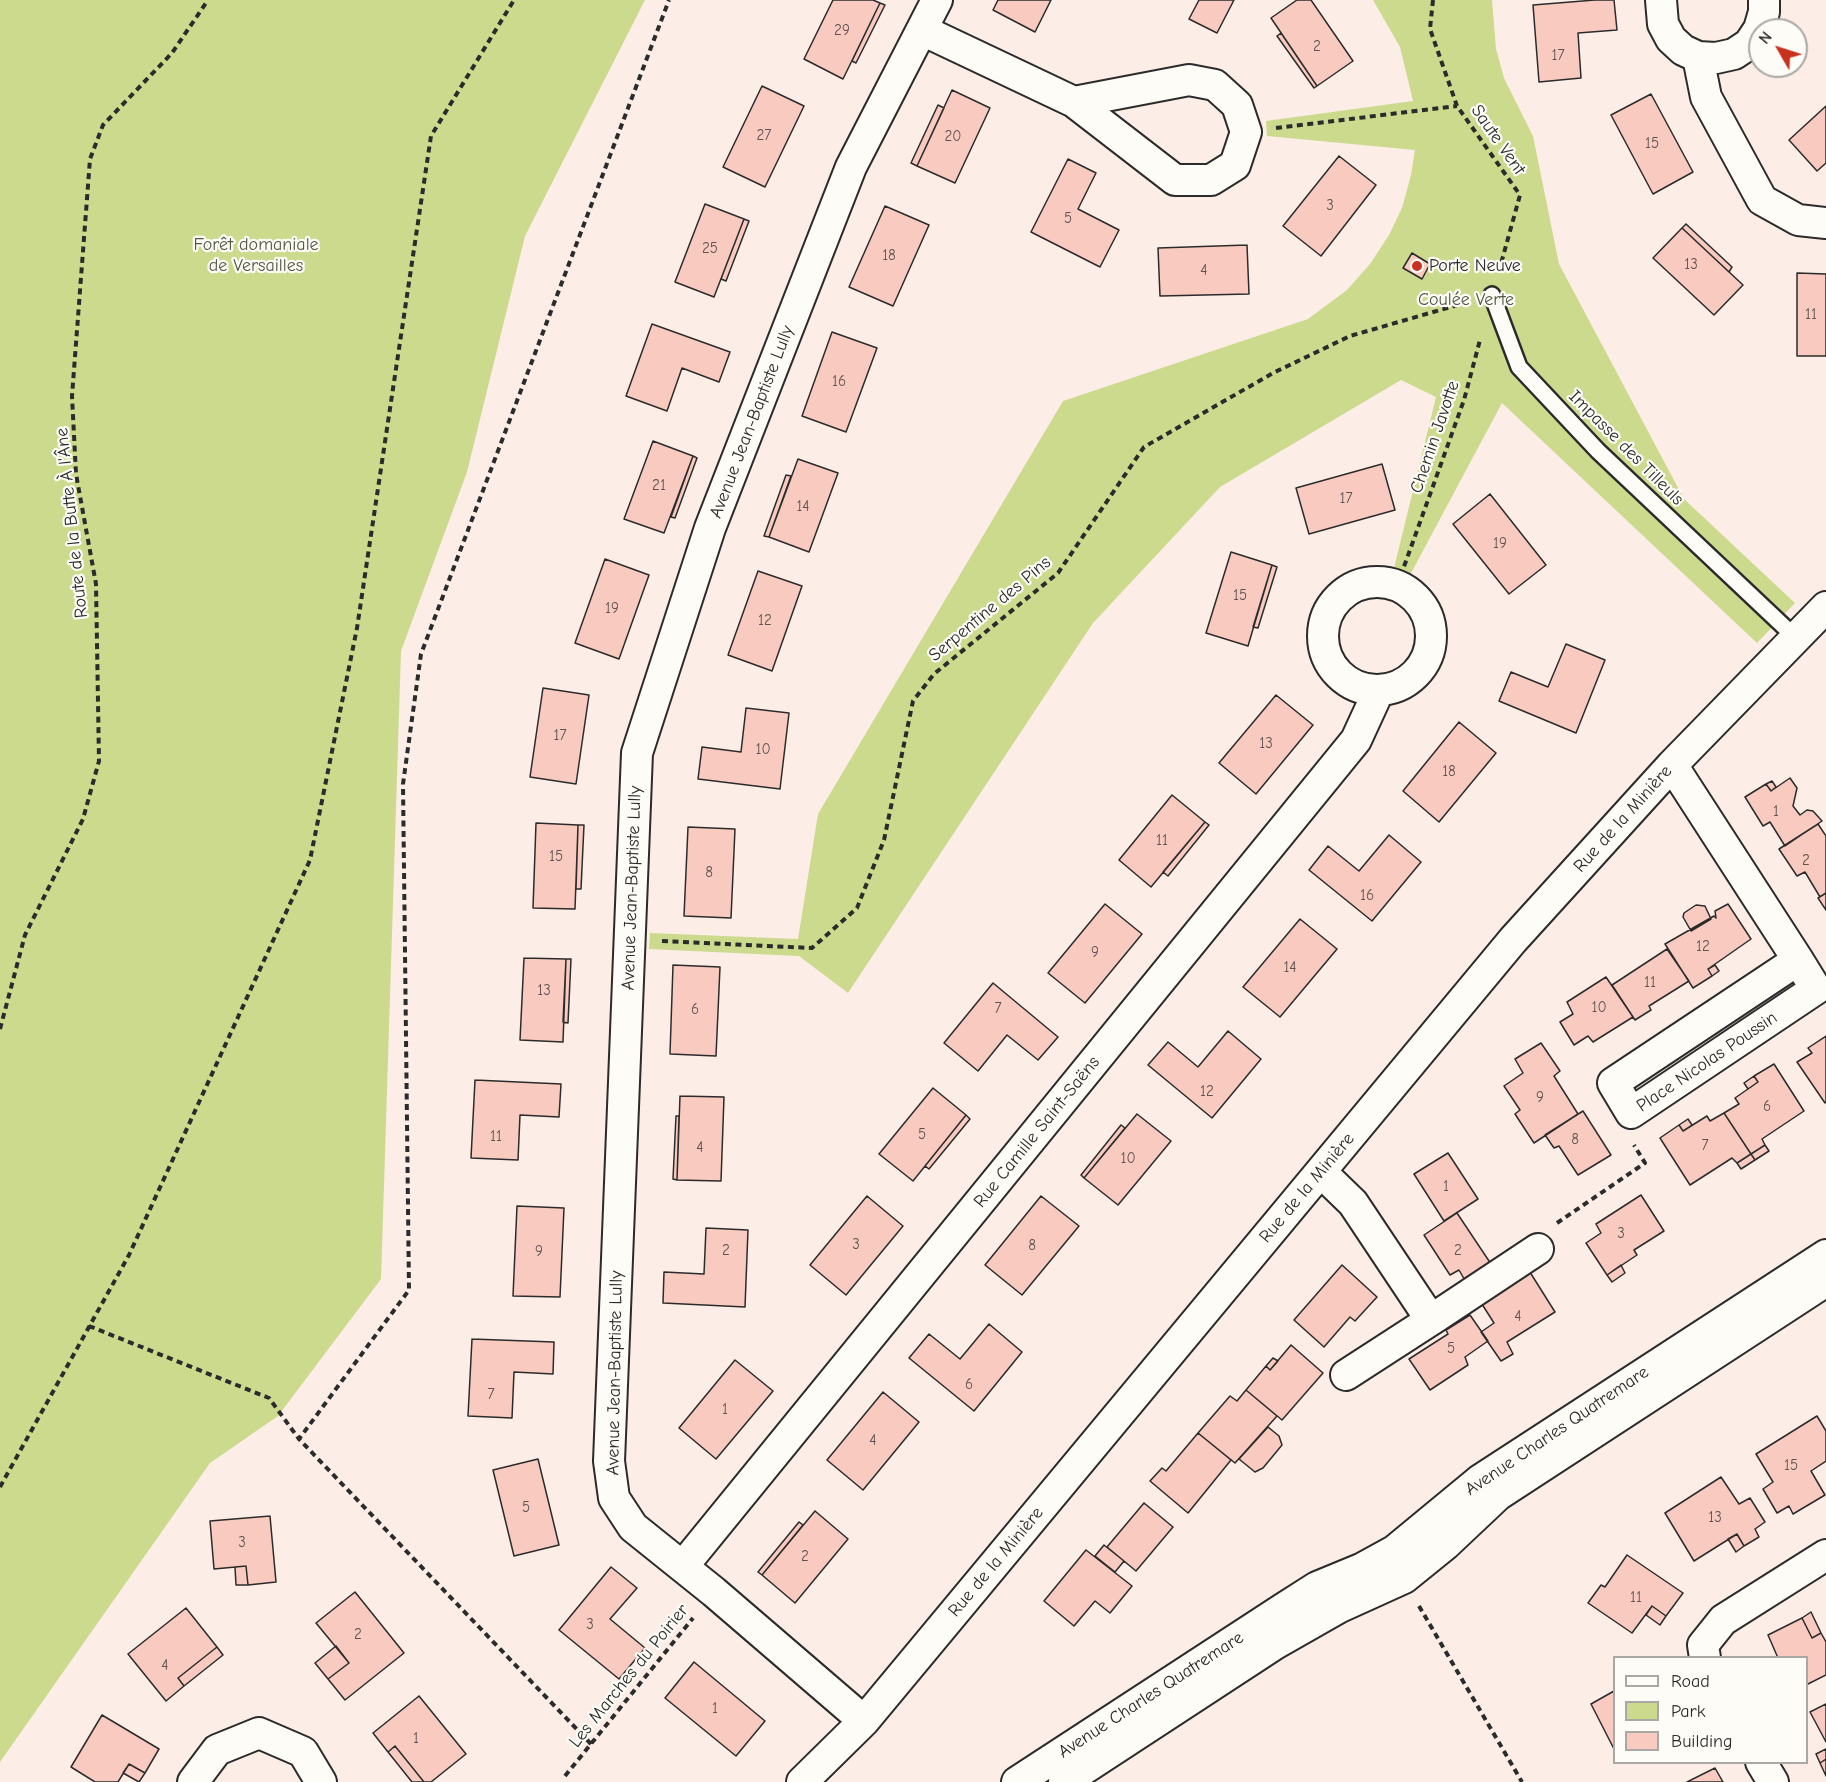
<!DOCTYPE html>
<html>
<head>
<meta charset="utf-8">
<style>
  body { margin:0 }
  #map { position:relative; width:1826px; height:1782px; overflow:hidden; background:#fcede6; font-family:"Comic Neue",sans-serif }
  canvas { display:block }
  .legend { position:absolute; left:1613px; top:1656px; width:195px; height:108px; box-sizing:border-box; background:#fdfcf7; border:2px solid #a9a8a5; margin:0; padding:8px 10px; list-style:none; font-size:18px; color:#2b2b2b }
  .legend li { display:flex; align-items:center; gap:12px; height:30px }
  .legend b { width:30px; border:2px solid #a9a8a5 }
  .north { position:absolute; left:1748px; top:18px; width:60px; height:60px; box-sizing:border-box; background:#fdfcf7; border:2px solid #a9a8a5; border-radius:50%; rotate:309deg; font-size:16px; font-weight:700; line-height:24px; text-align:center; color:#2b2b2b }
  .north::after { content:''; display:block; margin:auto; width:21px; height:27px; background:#c8321e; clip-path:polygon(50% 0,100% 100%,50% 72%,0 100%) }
</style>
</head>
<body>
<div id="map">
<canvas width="1826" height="1782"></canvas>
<ul class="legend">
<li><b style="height:8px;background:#fdfcf7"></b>Road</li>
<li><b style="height:16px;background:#ccda8e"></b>Park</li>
<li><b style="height:16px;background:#f9cabf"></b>Building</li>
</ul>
<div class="north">N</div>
</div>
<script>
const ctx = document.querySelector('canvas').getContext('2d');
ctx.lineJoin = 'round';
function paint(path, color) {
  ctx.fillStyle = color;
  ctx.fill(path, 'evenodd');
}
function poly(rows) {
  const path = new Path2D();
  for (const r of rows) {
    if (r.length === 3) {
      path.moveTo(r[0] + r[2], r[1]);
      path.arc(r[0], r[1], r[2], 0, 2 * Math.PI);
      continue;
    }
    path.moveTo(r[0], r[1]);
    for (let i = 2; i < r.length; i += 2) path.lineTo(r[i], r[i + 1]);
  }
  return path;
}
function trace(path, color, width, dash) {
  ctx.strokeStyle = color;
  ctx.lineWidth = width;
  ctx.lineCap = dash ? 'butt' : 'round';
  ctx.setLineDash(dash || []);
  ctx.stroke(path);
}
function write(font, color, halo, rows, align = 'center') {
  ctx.font = font + ' "Comic Neue",sans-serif';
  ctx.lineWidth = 4.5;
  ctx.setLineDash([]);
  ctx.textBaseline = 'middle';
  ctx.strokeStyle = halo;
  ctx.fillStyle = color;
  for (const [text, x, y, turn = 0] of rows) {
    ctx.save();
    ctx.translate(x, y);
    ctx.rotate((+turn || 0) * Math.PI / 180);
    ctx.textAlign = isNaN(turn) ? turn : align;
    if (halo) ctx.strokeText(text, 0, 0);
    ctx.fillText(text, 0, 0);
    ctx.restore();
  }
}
paint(poly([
  [0,0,645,0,525,236,467,472,401,651,381,1279,278,1416,210,1463,0,1762],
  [1373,0,1492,0,1496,49,1504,78,1533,136,1559,264,1684,499,1795,603,1757,643,1502,403,1410,575,1394,568,1436,397,1401,380,1220,487,1093,623,848,993,799,956,649,949,650,933,798,939,818,814,1063,401,1308,319,1347,290,1370,264,1389,235,1402,208,1411,175,1415,150,1267,136,1266,121,1413,101,1400,47]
]), '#ccda8e');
const building = poly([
  [833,0,873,0,880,3,843,79,804,59,833,0],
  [998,0,1051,0,1035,32,993,10,998,0],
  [1199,0,1234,0,1217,33,1189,19,1199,0],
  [1297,0,1311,0,1353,61,1317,86,1271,18,1297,0],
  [1595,0,1614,0,1617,30,1578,33,1581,78,1539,82,1533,5,1595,0],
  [880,3,885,5,856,63,852,61,880,3],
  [1281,33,1317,86,1314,88,1277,36,1281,33],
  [762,86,804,106,765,187,723,167,762,86],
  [952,90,990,108,955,183,917,166,952,90],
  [1651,94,1693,172,1653,194,1611,115,1651,94],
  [938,105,944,108,917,166,911,163,938,105],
  [1826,106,1826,163,1817,171,1789,140,1826,106],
  [1339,156,1376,185,1321,256,1283,226,1339,156],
  [1068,159,1096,173,1078,209,1119,230,1100,267,1031,232,1068,159],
  [705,204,744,219,714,297,675,282,705,204],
  [885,206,929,225,893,306,849,287,885,206],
  [744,219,749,221,726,281,721,279,744,219],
  [1686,224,1732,267,1729,272,1682,228,1686,224],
  [1682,228,1743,285,1714,315,1653,258,1682,228],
  [1247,245,1249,294,1160,296,1158,248,1247,245],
  [1412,253,1430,264,1422,279,1403,268,1412,253],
  [1797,273,1826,274,1826,356,1797,356,1797,273],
  [652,324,730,352,719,382,682,368,667,411,626,396,652,324],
  [832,332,877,348,846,432,802,416,832,332],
  [653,441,693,456,664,533,624,519,653,441],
  [693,456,697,458,675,518,671,517,693,456],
  [798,459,838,473,809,552,769,537,798,459],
  [1382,464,1395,510,1309,534,1296,488,1382,464],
  [786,475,791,476,769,537,764,536,786,475],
  [1490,494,1546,565,1509,594,1453,524,1490,494],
  [1231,552,1272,565,1248,646,1206,633,1231,552],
  [605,559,649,575,619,659,575,643,605,559],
  [1272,565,1277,567,1258,628,1253,627,1272,565],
  [758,571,802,586,772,671,728,655,758,571],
  [1566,644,1605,660,1576,733,1499,701,1511,672,1548,687,1566,644],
  [543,688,589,695,576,784,530,777,543,688],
  [1276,695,1313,725,1256,794,1219,763,1276,695],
  [746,708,789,713,780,789,698,779,702,747,741,752,746,708],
  [1459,722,1496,753,1439,822,1403,791,1459,722],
  [1790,778,1797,788,1793,806,1800,815,1807,810,1813,811,1822,821,1785,846,1770,822,1763,826,1745,797,1766,784,1771,791,1790,778],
  [1772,781,1776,787,1771,791,1766,784,1772,781],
  [1172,795,1205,822,1151,887,1119,860,1172,795],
  [1205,822,1209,825,1168,876,1163,872,1205,822],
  [536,823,578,825,575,909,533,908,536,823],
  [1818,824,1826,836,1826,893,1820,897,1805,872,1797,876,1779,849,1818,824],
  [578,825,584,825,581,889,576,889,578,825],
  [688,827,735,829,731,918,684,916,688,827],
  [1389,835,1421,862,1372,921,1309,870,1328,846,1359,871,1389,835],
  [1826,893,1826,910,1818,898,1826,893],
  [1105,904,1142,934,1085,1003,1048,973,1105,904],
  [1728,904,1751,939,1708,969,1712,976,1693,988,1665,944,1714,916,1716,918,1715,911,1728,904],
  [1696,905,1705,906,1711,919,1691,931,1683,917,1684,913,1696,905],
  [1300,919,1337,949,1280,1017,1243,987,1300,919],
  [1667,949,1689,981,1649,1006,1651,1010,1635,1020,1612,985,1667,949],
  [524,958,566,959,563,1042,520,1040,524,958],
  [566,959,571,959,568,1023,563,1022,566,959],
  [673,965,720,967,716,1056,670,1054,673,965],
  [1715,965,1719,971,1712,976,1708,969,1715,965],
  [1606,977,1633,1017,1593,1042,1588,1036,1574,1045,1560,1022,1573,1014,1567,1002,1606,977],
  [993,983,1058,1037,1038,1060,1007,1035,978,1071,944,1043,993,983],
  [1228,1031,1261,1059,1212,1118,1148,1065,1168,1042,1198,1067,1228,1031],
  [1826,1036,1826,1102,1825,1103,1797,1062,1812,1053,1808,1048,1826,1036],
  [1541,1043,1560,1071,1554,1076,1578,1114,1534,1143,1515,1114,1520,1110,1504,1086,1523,1073,1515,1059,1541,1043],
  [1774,1064,1804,1111,1762,1139,1765,1145,1751,1154,1724,1113,1739,1104,1735,1098,1758,1082,1754,1076,1774,1064],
  [1754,1076,1758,1082,1748,1089,1744,1083,1754,1076],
  [475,1080,561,1084,559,1117,520,1115,518,1160,471,1158,475,1080],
  [933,1088,966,1115,913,1181,879,1154,933,1088],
  [680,1096,724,1097,721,1181,677,1180,680,1096],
  [1583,1111,1611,1155,1578,1175,1559,1146,1554,1148,1545,1135,1583,1111],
  [1724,1113,1751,1154,1737,1163,1732,1158,1690,1185,1660,1138,1679,1125,1683,1131,1707,1116,1710,1121,1724,1113],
  [1137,1114,1171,1141,1118,1205,1084,1178,1137,1114],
  [966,1115,970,1119,929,1169,925,1166,966,1115],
  [676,1116,679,1116,677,1180,673,1179,676,1116],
  [1688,1119,1692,1125,1683,1131,1679,1125,1688,1119],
  [1121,1125,1125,1128,1084,1178,1081,1175,1121,1125],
  [1765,1145,1769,1151,1755,1160,1751,1154,1765,1145],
  [1448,1153,1478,1199,1444,1221,1414,1174,1448,1153],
  [1751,1154,1755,1160,1741,1169,1737,1163,1751,1154],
  [1641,1195,1664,1231,1634,1250,1637,1255,1607,1275,1586,1243,1601,1233,1596,1224,1641,1195],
  [867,1196,903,1226,846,1295,810,1265,867,1196],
  [1041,1196,1079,1226,1022,1295,985,1265,1041,1196],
  [517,1206,564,1208,560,1297,513,1296,517,1206],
  [1457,1213,1493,1267,1467,1284,1459,1270,1450,1275,1424,1235,1457,1213],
  [706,1228,748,1230,745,1307,663,1303,664,1272,704,1274,706,1228],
  [1342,1265,1377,1297,1355,1321,1350,1317,1324,1347,1294,1320,1342,1265],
  [1621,1265,1625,1273,1612,1282,1607,1275,1621,1265],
  [1528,1269,1555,1312,1507,1342,1513,1354,1501,1361,1481,1332,1494,1323,1480,1301,1528,1269],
  [1470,1315,1488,1341,1465,1357,1468,1365,1430,1390,1409,1359,1448,1334,1446,1330,1470,1315],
  [989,1324,1022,1352,974,1411,909,1358,929,1334,960,1359,989,1324],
  [472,1339,554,1342,553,1374,514,1372,512,1418,468,1416,472,1339],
  [1291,1345,1323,1373,1282,1420,1246,1390,1266,1366,1270,1370,1291,1345],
  [1273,1358,1278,1361,1270,1370,1266,1366,1273,1358],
  [735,1360,773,1391,716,1459,679,1428,735,1360],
  [1246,1390,1277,1416,1235,1463,1198,1433,1230,1396,1237,1401,1246,1390],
  [883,1392,919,1422,863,1490,827,1460,883,1392],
  [1817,1416,1826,1431,1826,1461,1811,1471,1825,1495,1793,1514,1789,1506,1777,1513,1763,1489,1773,1482,1756,1454,1817,1416],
  [1268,1427,1279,1436,1282,1445,1263,1468,1255,1472,1239,1459,1268,1427],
  [1198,1433,1231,1460,1188,1513,1150,1481,1162,1468,1166,1471,1198,1433],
  [538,1459,559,1545,514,1556,493,1470,538,1459],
  [1721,1477,1739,1504,1750,1498,1765,1522,1755,1529,1759,1537,1744,1546,1737,1534,1694,1561,1665,1513,1721,1477],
  [1144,1503,1173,1527,1136,1571,1107,1547,1144,1503],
  [815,1511,848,1539,795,1603,762,1575,815,1511],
  [270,1516,276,1582,248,1585,246,1566,214,1569,210,1521,270,1516],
  [799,1522,803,1525,762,1575,758,1572,799,1522],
  [1737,1534,1744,1546,1736,1552,1728,1539,1737,1534],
  [1104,1545,1124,1561,1115,1572,1095,1556,1104,1545],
  [1086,1550,1132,1586,1110,1613,1095,1601,1074,1626,1044,1601,1086,1550],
  [1627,1555,1683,1593,1666,1616,1652,1606,1632,1633,1588,1603,1601,1585,1605,1587,1627,1555],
  [246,1566,248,1585,236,1585,235,1567,246,1566],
  [611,1567,637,1588,610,1619,645,1648,619,1679,559,1630,611,1567],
  [355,1592,404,1653,345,1700,328,1679,349,1663,316,1623,355,1592],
  [1652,1606,1666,1616,1660,1625,1646,1615,1652,1606],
  [186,1608,217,1647,178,1678,184,1686,166,1701,128,1654,186,1608],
  [1811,1612,1821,1633,1812,1638,1802,1618,1811,1612],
  [1802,1618,1812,1638,1821,1633,1826,1642,1826,1675,1806,1685,1806,1658,1778,1658,1768,1635,1802,1618],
  [336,1646,349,1663,328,1679,315,1663,336,1646],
  [217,1647,223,1655,184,1686,178,1678,217,1647],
  [694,1662,765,1721,736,1756,665,1698,694,1662],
  [1614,1691,1614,1749,1591,1704,1614,1691],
  [419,1696,466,1754,431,1782,424,1782,395,1746,388,1752,373,1733,419,1696],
  [1826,1704,1826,1742,1810,1712,1826,1704],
  [102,1715,159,1749,145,1773,129,1764,118,1782,95,1782,71,1767,102,1715],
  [395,1746,424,1782,412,1782,388,1752,395,1746],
  [1826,1749,1826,1759,1820,1763,1816,1754,1826,1749],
  [1826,1759,1826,1776,1820,1763,1826,1759],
  [129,1764,145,1773,139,1782,123,1773,129,1764],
  [1715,1768,1723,1782,1687,1782,1715,1768]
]);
paint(building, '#f9cabf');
trace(building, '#2b2b2b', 1.5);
const service = poly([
  [1492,295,1519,367,1598,451,1795,637]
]);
const minor = poly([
  [1661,0,1663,24,1671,39,1683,50,1698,57,1716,58,1734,54,1749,44,1759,29,1764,12,1764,0],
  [922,30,1074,102,1175,180,1211,180,1235,165,1246,132,1237,105,1215,85,1189,80,1074,102],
  [1698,57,1706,97,1762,200,1798,220,1826,223],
  [1377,636,54],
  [1672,765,1798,960,1816,989,1631,1113,1613,1083,1798,960],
  [1321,1172,1353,1203,1431,1320,1538,1249],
  [1346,1375,1431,1320],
  [683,1566,1356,740,1379,690],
  [1705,1658,1703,1645,1723,1620,1826,1555],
  [864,1721,714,1592,633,1527,614,1498,609,1461,637,753,710,528,851,167,937,0],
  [1761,1762,1773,1782],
  [193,1782,217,1750,259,1733,303,1752,321,1782],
  [802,1782,864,1721,1513,940,1672,765,1826,607],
  [1017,1782,1284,1608,1317,1587,1363,1568,1394,1551,1480,1480,1826,1255],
  [1064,1782,1275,1644,1340,1607,1404,1578,1446,1544,1498,1495,1826,1281]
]);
trace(service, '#2b2b2b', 20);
trace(minor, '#2b2b2b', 34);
trace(poly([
  [1433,0,1430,29,1457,106,1520,195,1499,271],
  [1276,128,1457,106],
  [1397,586,1464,400,1480,340],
  [662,941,812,948,857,908,884,840,913,701,934,674,1058,573,1144,447,1273,373,1350,336,1468,302],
  [0,1029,25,935,83,819,99,761,96,584,76,474,72,396,90,159,103,125,172,53,208,0],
  [1557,1223,1645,1163,1634,1145],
  [89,1326,269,1398,299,1439],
  [0,1487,129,1255,310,860,357,628,431,136,514,0],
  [1419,1606,1522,1782],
  [591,1744,299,1439,409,1290,403,784,421,654,669,0],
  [565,1776,693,1618]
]), '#2b2b2b', 4, [6, 4.5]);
trace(service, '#fdfcf7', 15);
trace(minor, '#fdfcf7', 30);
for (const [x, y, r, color] of [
  [1417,266,6,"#c8321e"]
]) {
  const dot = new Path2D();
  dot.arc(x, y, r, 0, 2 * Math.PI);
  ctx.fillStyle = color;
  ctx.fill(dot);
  trace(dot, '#fdfcf7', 2);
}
write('15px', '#5e5350', null, [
  ["29",842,31],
  ["2",1317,47],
  ["17",1558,56],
  ["27",764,136],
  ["20",953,137],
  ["15",1652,144],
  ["3",1330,206],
  ["5",1068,219],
  ["25",710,249],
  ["18",889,256],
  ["13",1691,265],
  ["4",1204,271],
  ["11",1811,315],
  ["16",839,382],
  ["21",659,486],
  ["17",1346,499],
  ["14",803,507],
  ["19",1500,544],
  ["15",1240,596],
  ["19",612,609],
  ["12",765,621],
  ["17",560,736],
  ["13",1266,744],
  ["10",763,750],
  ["18",1449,772],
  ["1",1776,812],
  ["11",1162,841],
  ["15",556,857],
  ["2",1806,861],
  ["8",709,873],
  ["16",1367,896],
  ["12",1703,947],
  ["9",1095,953],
  ["14",1290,968],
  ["11",1650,983],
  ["13",544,991],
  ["10",1599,1008],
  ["7",998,1009],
  ["6",695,1010],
  ["12",1207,1092],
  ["9",1540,1098],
  ["6",1767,1107],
  ["5",922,1135],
  ["11",496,1137],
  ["8",1575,1140],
  ["7",1705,1146],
  ["4",700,1148],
  ["10",1128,1159],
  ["1",1446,1187],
  ["3",1621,1234],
  ["3",856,1245],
  ["8",1032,1246],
  ["2",726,1251],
  ["2",1458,1251],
  ["9",539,1252],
  ["4",1518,1317],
  ["5",1451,1349],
  ["6",969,1385],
  ["7",491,1395],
  ["1",725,1410],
  ["4",873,1441],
  ["15",1791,1466],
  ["5",526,1508],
  ["13",1715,1518],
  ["3",242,1543],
  ["2",805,1557],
  ["11",1636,1598],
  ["3",590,1625],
  ["2",358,1635],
  ["4",165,1666],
  ["1",715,1709],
  ["1",416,1739]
]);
write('18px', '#2b2b2b', '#fdfcf7', [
  ["Saute Vent",1498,140,55],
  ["Avenue Jean-Baptiste Lully",752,422,-69],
  ["Chemin Javotte",1435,437,-71],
  ["Impasse des Tilleuls",1626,448,45],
  ["Route de la Butte À l'Âne",72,523,-96],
  ["Serpentine des Pins",990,609,-40],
  ["Rue de la Minière",1623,819,-48],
  ["Avenue Jean-Baptiste Lully",632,888,-88],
  ["Place Nicolas Poussin",1707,1062,-34],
  ["Rue Camille Saint-Saëns",1037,1132,-51],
  ["Rue de la Minière",1307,1188,-50],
  ["Avenue Jean-Baptiste Lully",615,1373,-89],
  ["Avenue Charles Quatremare",1557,1431,-34],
  ["Rue de la Minière",996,1562,-50],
  ["Les Marches du Poirier",629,1676,-51],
  ["Avenue Charles Quatremare",1151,1695,-33]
]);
write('18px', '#535744', '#fdfcf7', [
  ["Forêt domaniale",256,245],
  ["de Versailles",256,266],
  ["Coulée Verte",1466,300]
]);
write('18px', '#2b2b2b', '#fdfcf7', [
  ["Porte Neuve",1429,266]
], 'left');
</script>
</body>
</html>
